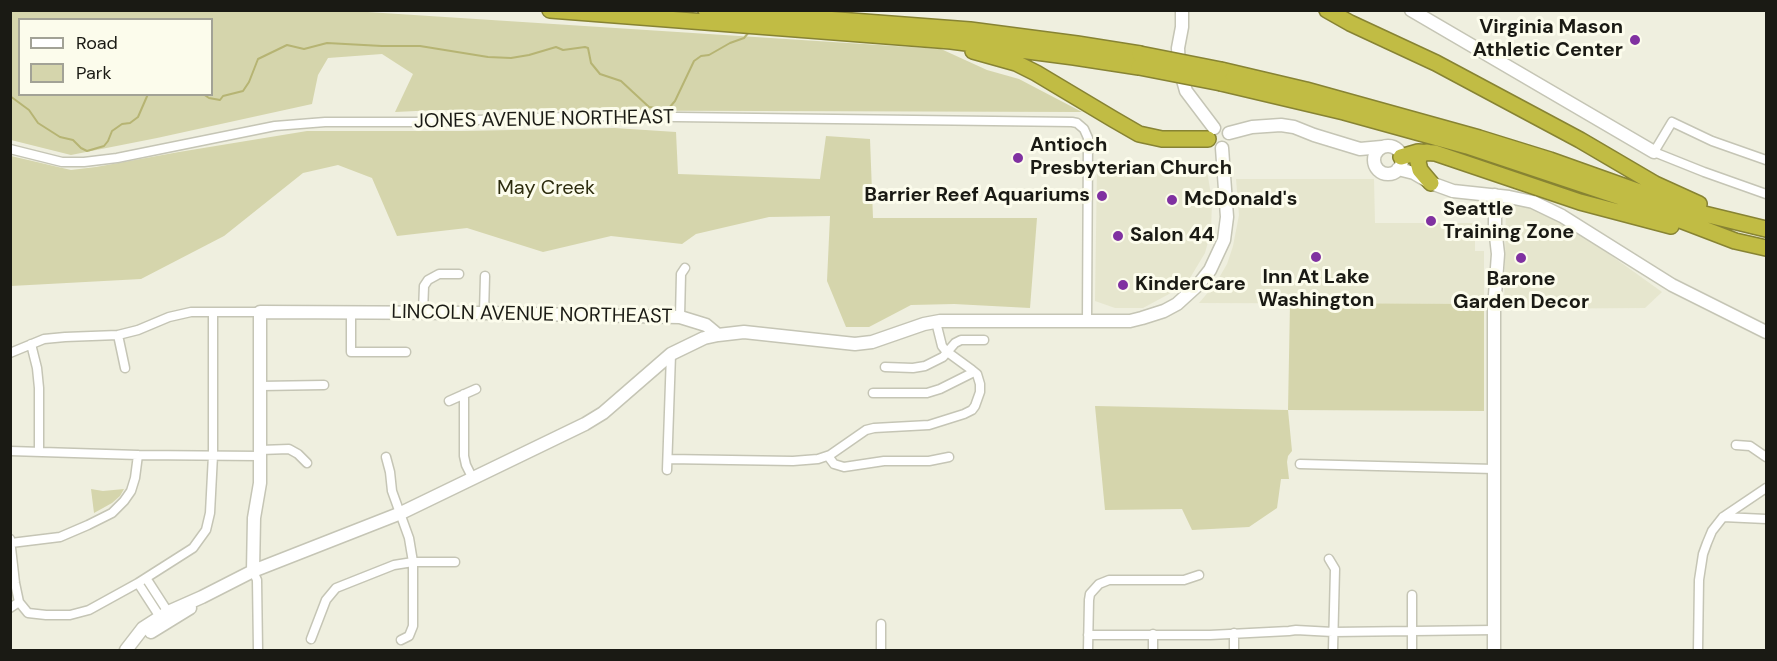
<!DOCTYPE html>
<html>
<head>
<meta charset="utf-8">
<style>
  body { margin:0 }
  #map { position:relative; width:1777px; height:661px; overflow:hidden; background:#efefdf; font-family:"DM Sans",sans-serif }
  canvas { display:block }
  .frame { position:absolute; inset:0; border:12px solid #1a1a14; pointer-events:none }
  .legend { position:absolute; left:18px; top:18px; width:195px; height:78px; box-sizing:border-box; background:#fcfcec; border:2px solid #a2a296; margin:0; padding:8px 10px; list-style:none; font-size:18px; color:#1a1a14 }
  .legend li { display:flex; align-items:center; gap:12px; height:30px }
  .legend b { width:30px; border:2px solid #a2a296 }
</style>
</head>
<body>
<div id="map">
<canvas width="1777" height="661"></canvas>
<div class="frame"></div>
<ul class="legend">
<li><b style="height:8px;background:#fff"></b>Road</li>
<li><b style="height:16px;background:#d5d5ac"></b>Park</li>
</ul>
</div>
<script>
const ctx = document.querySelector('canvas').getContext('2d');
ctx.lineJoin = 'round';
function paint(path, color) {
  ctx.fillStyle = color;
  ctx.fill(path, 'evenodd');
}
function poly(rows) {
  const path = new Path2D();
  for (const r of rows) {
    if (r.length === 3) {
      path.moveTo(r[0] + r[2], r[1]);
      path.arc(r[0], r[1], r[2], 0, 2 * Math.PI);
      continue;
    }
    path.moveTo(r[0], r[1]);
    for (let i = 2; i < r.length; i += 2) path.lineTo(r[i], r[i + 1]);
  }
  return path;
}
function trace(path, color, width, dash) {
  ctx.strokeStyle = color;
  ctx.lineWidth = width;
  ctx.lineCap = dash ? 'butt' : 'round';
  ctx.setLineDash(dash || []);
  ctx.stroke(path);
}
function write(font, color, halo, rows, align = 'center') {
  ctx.font = font + ' "DM Sans",sans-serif';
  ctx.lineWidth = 6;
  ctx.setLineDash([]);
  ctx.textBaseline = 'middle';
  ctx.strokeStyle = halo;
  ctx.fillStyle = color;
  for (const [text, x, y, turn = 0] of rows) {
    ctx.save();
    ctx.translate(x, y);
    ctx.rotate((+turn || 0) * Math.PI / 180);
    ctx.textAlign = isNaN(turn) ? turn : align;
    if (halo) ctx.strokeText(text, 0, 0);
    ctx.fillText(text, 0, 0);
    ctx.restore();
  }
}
paint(poly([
  [1097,166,1207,170,1212,202,1211,231,1205,253,1190,278,1169,294,1143,308,1115,308,1095,301],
  [1236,179,1374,179,1375,223,1475,223,1475,251,1484,251,1484,304,1199,303,1216,283,1227,264,1233,246,1239,215],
  [1520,198,1577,231,1662,292,1645,308,1504,309,1506,207,1511,199]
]), '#e6e6ce');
paint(poly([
  [11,10,352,11,941,49,987,70,1019,79,1082,112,437,110,395,112,413,74,382,54,328,58,318,75,312,104,157,138,71,155,11,140],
  [20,20,212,20,212,94,20,94],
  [615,128,676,132,678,174,820,179,826,136,870,139,873,218,1037,218,1030,308,954,304,911,305,869,327,846,327,827,281,830,216,769,217,696,234,682,244,611,236,543,252,467,228,397,236,372,178,338,165,303,173,224,236,141,279,11,286,11,156,71,170,96,167,179,152,307,131,461,131],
  [1290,303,1484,304,1484,411,1288,410,1292,451,1288,456,1287,462,1289,479,1281,479,1277,508,1249,527,1192,530,1182,509,1105,510,1095,406,1288,410],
  [91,489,103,491,124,489,120,496,112,503,94,513]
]), '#d5d5ac');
trace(poly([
  [203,94,209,98,220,100,223,96,243,91,249,82,258,59,287,45,304,49,327,43,382,46,420,46,488,57,511,58,529,55,556,47,563,50,585,47,588,48,591,63,600,74,621,81,649,107,664,109,669,108,675,101,694,61,701,56,709,55,730,43,744,38,749,32],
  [10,96,29,110,38,123,60,137,73,140,81,148,87,151,104,146,108,141,112,131,122,124,130,123,138,117,148,94]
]), '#b6b473', 2);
const street = poly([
  [10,149,62,162,84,162,117,158,275,126,325,122,415,122,598,116,1072,122,1077,123,1084,129,1088,138,1087,321],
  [1766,160,1712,141,1672,122,1654,152,1704,172,1766,194],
  [351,312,351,352,406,352],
  [423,312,424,286,428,280,439,274,459,274],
  [484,313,485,276],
  [680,317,681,274,685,268],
  [118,335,125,368],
  [31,344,37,368,39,388,39,451],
  [10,353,44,339,65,337,118,335,138,330,169,317,191,312,260,312],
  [885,367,913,368,925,366,943,357,955,343,961,340,984,340],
  [260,386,324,385],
  [873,393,927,393,940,389,974,372],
  [464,394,464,456,466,465,473,479],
  [449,401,476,389],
  [1736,445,1750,446,1766,457],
  [260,450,289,449,298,454,307,463],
  [10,451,138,455,260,456],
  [828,456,834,464,844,467,884,461,929,461,949,457],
  [386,457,390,472,392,491,409,538,413,562,413,626,409,636,401,640],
  [668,459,793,461,818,459,830,455,866,430,874,428,929,425,964,414,972,410,975,406,980,392,980,384,977,374,972,370,946,351,942,346,936,322],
  [1300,464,1494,469],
  [667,470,671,354],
  [1723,517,1766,519],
  [10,539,15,583,19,602,28,613,46,615,70,615,89,610,138,583,193,548,206,530,210,513,213,455,213,312],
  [11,543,60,537,88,525,112,513,124,501,131,491,135,478,138,455],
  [1329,559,1335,569,1333,650],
  [253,571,257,580,258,650],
  [146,578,168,612],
  [138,583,160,617],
  [10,608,19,602],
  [1234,633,1234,650],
  [1153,634,1153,650],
  [1088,635,1210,635,1289,631,1296,630,1333,632,1494,630],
  [311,639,326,600,336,588,394,565,413,562,455,562],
  [881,650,881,624],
  [1088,650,1089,600,1090,594,1099,584,1109,580,1184,580,1199,575],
  [1412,650,1412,595],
  [1698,650,1699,580,1703,554,1707,543,1712,531,1723,517,1766,488]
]);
const secondary = poly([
  [1182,10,1182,27,1178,48,1179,66,1186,91,1214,128],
  [1411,10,1654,152],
  [1229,133,1252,127,1281,125,1294,127,1314,135,1360,149,1382,147],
  [1388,160,14],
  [1398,169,1414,173,1431,183,1453,191,1509,197,1533,202,1562,216,1672,285,1766,332],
  [253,571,254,518,260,483,260,312,484,313,680,317,706,325,718,335],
  [151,632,190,608],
  [126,650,143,628,168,612,202,597,253,571,401,513,585,424,603,413,671,354,704,338,718,335,744,332,855,344,872,342,924,324,940,321,1130,321,1142,318,1164,311,1177,304,1199,284,1210,270,1224,240,1227,217,1222,148],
  [1494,650,1494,309,1498,254,1495,227,1495,195]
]);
const highway = poly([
  [550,10,951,41,1074,57,1139,67],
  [706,10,970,30,1077,44,1140,54],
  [1327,10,1350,23,1436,63,1580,140,1655,184,1699,204],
  [973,51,1016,63,1036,73,1113,119,1139,134,1162,139,1208,139],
  [1221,70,1306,90,1479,138,1550,160,1696,212,1766,229],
  [1221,83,1344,112,1467,146,1620,197,1735,241,1766,248],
  [1427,152,1420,155,1418,162,1420,170,1431,183],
  [1401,157,1418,152,1435,153,1580,202,1671,226]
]);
trace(street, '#c5c5b5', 11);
trace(secondary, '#c5c5b5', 15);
trace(highway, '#878333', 18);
trace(street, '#fff', 8);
trace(secondary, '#fff', 12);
trace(highway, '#c1bc44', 15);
const highwayBridge = poly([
  [1140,54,1221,70],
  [1139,67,1221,83]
]);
trace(highwayBridge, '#878333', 18, []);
trace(highwayBridge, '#c1bc44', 15);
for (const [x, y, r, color] of [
  [1635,40,6,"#8031a1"],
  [1018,158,6,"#8031a1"],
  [1102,196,6,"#8031a1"],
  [1172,200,6,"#8031a1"],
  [1431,221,6,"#8031a1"],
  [1118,236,6,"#8031a1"],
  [1316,257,6,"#8031a1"],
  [1521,258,6,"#8031a1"],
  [1123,285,6,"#8031a1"]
]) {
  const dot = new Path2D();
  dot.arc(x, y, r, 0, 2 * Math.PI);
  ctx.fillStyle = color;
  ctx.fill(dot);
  trace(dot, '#fcfcec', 2);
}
write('bold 20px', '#1a1a14', '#fcfcec', [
  ["Virginia Mason",1623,28,"right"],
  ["Athletic Center",1623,51,"right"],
  ["Antioch",1030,146],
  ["Presbyterian Church",1030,169],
  ["Barrier Reef Aquariums",1090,196,"right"],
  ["McDonald's",1184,200],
  ["Seattle",1443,210],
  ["Training Zone",1443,233],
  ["Salon 44",1130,236],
  ["Inn At Lake",1316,278,"center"],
  ["Washington",1316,301,"center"],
  ["Barone",1521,280,"center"],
  ["Garden Decor",1521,303,"center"],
  ["KinderCare",1135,285]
], 'left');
write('20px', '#1a1a14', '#fcfcec', [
  ["JONES AVENUE NORTHEAST",544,120,-1],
  ["LINCOLN AVENUE NORTHEAST",532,315,1]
]);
write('20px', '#2d2c0e', '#fcfcec', [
  ["May Creek",546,189]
]);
</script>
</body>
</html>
